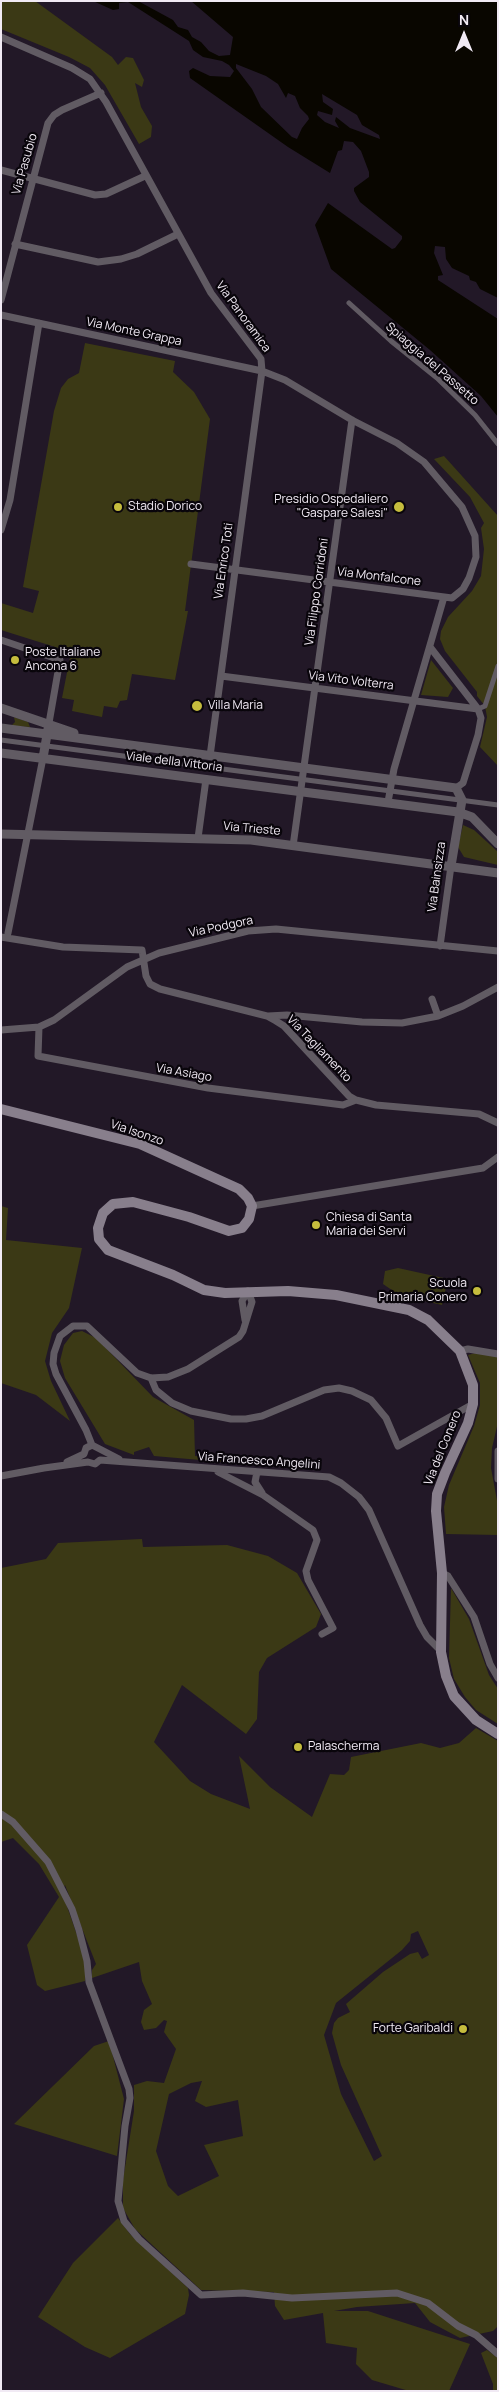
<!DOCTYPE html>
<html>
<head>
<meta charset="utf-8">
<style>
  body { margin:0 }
  #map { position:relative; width:499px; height:2392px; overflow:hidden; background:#221827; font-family:Manrope,sans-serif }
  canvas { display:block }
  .frame { position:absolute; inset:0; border:2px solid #f1eaf4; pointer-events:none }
  .north { position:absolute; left:439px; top:10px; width:50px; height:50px; -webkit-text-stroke:4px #09050b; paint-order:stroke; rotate:0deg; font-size:14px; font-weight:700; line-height:20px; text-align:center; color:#f1eaf4 }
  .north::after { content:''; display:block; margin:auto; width:18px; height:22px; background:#f1eaf4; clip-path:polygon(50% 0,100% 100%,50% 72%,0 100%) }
</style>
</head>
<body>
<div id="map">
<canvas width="499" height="2392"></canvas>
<div class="frame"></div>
<div class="north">N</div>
</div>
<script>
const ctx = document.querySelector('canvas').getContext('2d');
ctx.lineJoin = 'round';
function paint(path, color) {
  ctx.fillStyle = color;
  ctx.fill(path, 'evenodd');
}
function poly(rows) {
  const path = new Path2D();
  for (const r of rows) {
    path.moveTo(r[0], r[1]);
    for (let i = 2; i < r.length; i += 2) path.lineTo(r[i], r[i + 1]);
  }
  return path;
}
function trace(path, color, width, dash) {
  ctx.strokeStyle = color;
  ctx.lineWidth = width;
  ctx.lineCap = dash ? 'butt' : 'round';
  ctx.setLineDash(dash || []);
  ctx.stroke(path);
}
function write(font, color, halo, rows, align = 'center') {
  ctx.font = font + ' Manrope,sans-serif';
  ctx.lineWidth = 4.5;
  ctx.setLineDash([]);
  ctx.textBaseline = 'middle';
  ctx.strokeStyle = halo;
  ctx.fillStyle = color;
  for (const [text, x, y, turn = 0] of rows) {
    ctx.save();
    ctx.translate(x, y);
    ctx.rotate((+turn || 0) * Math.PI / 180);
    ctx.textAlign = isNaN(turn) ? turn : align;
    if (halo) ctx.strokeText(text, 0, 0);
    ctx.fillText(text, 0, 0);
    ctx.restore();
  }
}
paint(poly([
  [1,1,35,1,112,57,118,65,126,57,133,58,144,80,142,87,135,83,141,107,152,126,151,137,139,144,105,85,90,68,69,57,1,29],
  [85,343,175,361,173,372,194,392,210,419,185,611,188,611,175,680,132,674,127,700,120,701,117,708,104,706,102,717,72,711,74,700,62,698,71,652,1,630,1,603,33,613,39,591,23,587,54,411,61,388,68,379,79,373],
  [444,456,498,516,498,766,480,747,487,717,485,706,477,696,477,692,445,651,440,639,441,631,448,617,472,591,481,576,484,549,481,528,484,523,470,497,434,459],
  [431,660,453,688,448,697,421,695],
  [14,717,28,722,30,727,11,726,15,722],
  [463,825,474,830,498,852,498,865,464,857,458,847],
  [1,1206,8,1208,6,1240,82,1248,69,1308,52,1333,45,1361,51,1381,70,1421,36,1395,1,1383],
  [398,1268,448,1279,442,1305,399,1295,383,1284,385,1271],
  [82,1331,96,1338,153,1397,194,1420,195,1456,235,1459,235,1463,154,1456,149,1447,134,1452,134,1455,105,1444,65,1378,60,1361,64,1345,73,1333],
  [479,1352,498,1356,498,1422,492,1448,491,1468,498,1506,498,1535,446,1534,444,1507,449,1485,474,1426,480,1405,480,1383,468,1355],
  [142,1539,143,1547,227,1545,268,1556,297,1573,321,1614,316,1627,267,1658,259,1672,257,1719,246,1734,182,1685,154,1742,190,1781,211,1794,250,1809,239,1756,270,1787,312,1817,330,1774,344,1775,349,1770,351,1757,421,1743,440,1748,459,1743,476,1728,498,1741,498,2326,493,2331,460,2338,430,2322,415,2303,357,2307,334,2311,368,2311,470,2344,449,2391,409,2391,372,2380,356,2364,357,2348,326,2343,323,2313,284,2320,275,2306,274,2292,201,2290,135,2229,123,2208,123,2180,134,2111,134,2085,147,2081,164,2083,176,2049,164,2032,167,2021,164,2020,156,2028,144,2030,141,2022,144,2010,152,2004,142,1981,139,1962,92,1978,92,1970,96,1964,65,1885,62,1892,86,1961,85,1981,45,1991,37,1985,27,1945,59,1897,39,1864,13,1838,1,1842,1,1568,46,1559,58,1543],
  [418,1931,429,1955,422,1959,418,1952,410,1954,383,1972,346,2004,350,2012,338,2018,334,2023,332,2033,341,2065,382,2156,374,2161,341,2094,324,2035,336,2003,402,1950,410,1941,411,1934],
  [202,2081,195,2101,206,2107,238,2100,243,2136,204,2145,219,2176,178,2196,168,2186,156,2151,169,2094,191,2083],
  [451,1588,469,1619,489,1675,498,1689,498,1724,476,1710,465,1697,454,1679,449,1658],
  [109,2041,124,2099,117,2156,14,2124,94,2046],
  [118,2218,130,2234,188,2288,189,2295,185,2314,110,2358,85,2347,38,2317,73,2263],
  [487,2350,498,2358,498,2391,493,2391,493,2384,481,2353]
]), '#3b3915');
paint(poly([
  [93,1,138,1,173,20,178,27,188,30,192,37,201,42,209,51,219,56,230,55,233,37,191,1,498,1,498,298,480,289,476,282,470,280,469,276,452,268,446,259,445,247,435,246,434,253,443,275,438,276,438,280,498,319,498,417,481,396,430,350,331,269,315,225,328,203,392,249,395,248,402,239,402,236,360,202,354,191,354,188,369,177,369,172,361,151,353,142,344,141,342,150,338,151,330,173,288,147,190,78,189,71,193,68,210,76,230,77,234,71,229,65,222,61,203,57,193,50,189,41,128,2,119,3,119,9,113,10],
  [236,64,266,76,278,84,286,98,288,93,295,96,300,108,308,116,309,119,302,128,297,139,292,137,261,107,252,89,236,68],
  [322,94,357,115,362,125,379,135,380,139,350,128,336,117,335,121,339,128,325,122,317,115,318,111,332,115,333,109,323,102]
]), '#090600');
trace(poly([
  [349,303,391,341,437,378,475,415,498,444],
  [478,709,485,706,498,666],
  [1,740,498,805]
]), '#615b63', 5);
trace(poly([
  [1,37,72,68,90,79,106,102,211,293,261,359,262,371,285,380,352,420,397,443,424,462,462,507,475,536,476,557,469,578,463,589,452,598,191,564],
  [1,170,95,195,106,194,145,176],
  [15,244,98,262,121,259,137,254,178,234],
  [1,300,48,123,54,115,62,110,101,93],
  [1,315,262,371,210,756],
  [1,530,10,500,39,323],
  [1,640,60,660,49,723],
  [430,647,478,709,481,718,478,735,463,783,456,788],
  [221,676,478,709],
  [388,802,394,769,444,597],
  [198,838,206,779],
  [293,846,352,420],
  [8,933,43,758],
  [1,937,63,947,142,950,146,976,150,984,160,989,267,1016,276,1021,284,1026,349,1096,356,1100,376,1105,479,1114,498,1123],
  [440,946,451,866],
  [432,999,438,1016],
  [268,1016,287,1015,362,1022,402,1023,438,1016,463,1006,498,987],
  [39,1027,38,1056,208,1088,343,1105,356,1100],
  [1,1030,39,1027,54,1020,127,967,159,953,248,931,276,929,498,951],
  [252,1206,483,1168,498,1157],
  [245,1320,242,1301,248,1291],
  [460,1351,468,1349,498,1354],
  [151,1378,156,1390,172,1403,191,1411,231,1419,246,1419,262,1416,324,1390,339,1388,352,1391,371,1400,386,1418,398,1446,473,1404],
  [92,1445,86,1430,56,1374,53,1364,54,1353,60,1336,73,1326,87,1326,137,1373,151,1378,168,1377,188,1369,239,1337,243,1331,252,1302,248,1291],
  [498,1451,498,1479],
  [67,1462,84,1454,86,1448,92,1445,119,1459],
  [218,1472,263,1495,313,1530,317,1540,306,1571,308,1580,333,1628,322,1634],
  [257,1472,255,1482,262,1493],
  [1,1476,44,1468,88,1462,95,1464,100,1460,329,1477,341,1483,359,1497,369,1510,420,1625,427,1637,441,1651],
  [442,1573,448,1576,474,1617,490,1664,498,1678],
  [1,1814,13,1822,48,1862,72,1909,79,1930,87,1961,89,1982,129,2089,130,2098,125,2126,118,2201,124,2221,139,2239,201,2295,243,2293,292,2298,397,2293,428,2303,458,2326,476,2335,498,2354]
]), '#615b63', 7);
trace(poly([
  [1,708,74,733],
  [1,728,456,788,462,800,451,866],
  [1,753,458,812,472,817,498,844],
  [43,758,48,729],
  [1,834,251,840,498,873]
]), '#615b63', 9);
trace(poly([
  [1,1109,140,1144,239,1189,248,1198,252,1206,249,1219,242,1228,229,1231,189,1217,133,1202,113,1204,103,1213,98,1228,99,1239,108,1250,173,1275,204,1290,225,1293,288,1291,336,1295,409,1310,428,1320,460,1351,473,1385,473,1404,468,1423,445,1473,437,1494,436,1511,442,1573,441,1652,446,1676,454,1696,476,1720,498,1734]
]), '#887f8c', 10);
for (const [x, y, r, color] of [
  [118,507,5,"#c5bc3d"],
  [399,507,6,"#c5bc3d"],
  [15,660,5,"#c5bc3d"],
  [197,706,6,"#c5bc3d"],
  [316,1225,5,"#c5bc3d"],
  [477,1291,5,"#c5bc3d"],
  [298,1747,5,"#c5bc3d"],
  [463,2029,5,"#c5bc3d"]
]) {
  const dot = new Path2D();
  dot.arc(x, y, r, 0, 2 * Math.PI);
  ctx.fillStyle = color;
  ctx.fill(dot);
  trace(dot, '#09050b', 2);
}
write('12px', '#f1eaf4', '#09050b', [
  ["Via Pasubio",25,164,-74],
  ["Via Panoramica",243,317,54],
  ["Via Monte Grappa",134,332,12],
  ["Spiaggia del Passetto",432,364,41],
  ["Via Enrico Toti",224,561,-82],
  ["Via Monfalcone",379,577,7],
  ["Via Filippo Corridoni",317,592,-82],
  ["Via Vito Volterra",351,681,7],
  ["Viale della Vittoria",174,762,7],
  ["Via Trieste",252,829,5],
  ["Via Bainsizza",437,877,-82],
  ["Via Podgora",221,927,-12],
  ["Via Tagliamento",319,1049,46],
  ["Via Asiago",184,1073,10],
  ["Via Isonzo",137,1133,19],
  ["Via del Conero",443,1448,-68],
  ["Via Francesco Angelini",259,1461,4]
]);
write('12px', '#f1eaf4', '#09050b', [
  ["Presidio Ospedaliero",388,500,"right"],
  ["\"Gaspare Salesi\"",388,514,"right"],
  ["Stadio Dorico",128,507],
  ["Poste Italiane",25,653],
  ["Ancona 6",25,667],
  ["Villa Maria",208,706],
  ["Chiesa di Santa",326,1218],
  ["Maria dei Servi",326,1232],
  ["Scuola",467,1284,"right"],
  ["Primaria Conero",467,1298,"right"],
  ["Palascherma",308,1747],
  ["Forte Garibaldi",453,2029,"right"]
], 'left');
</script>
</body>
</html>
